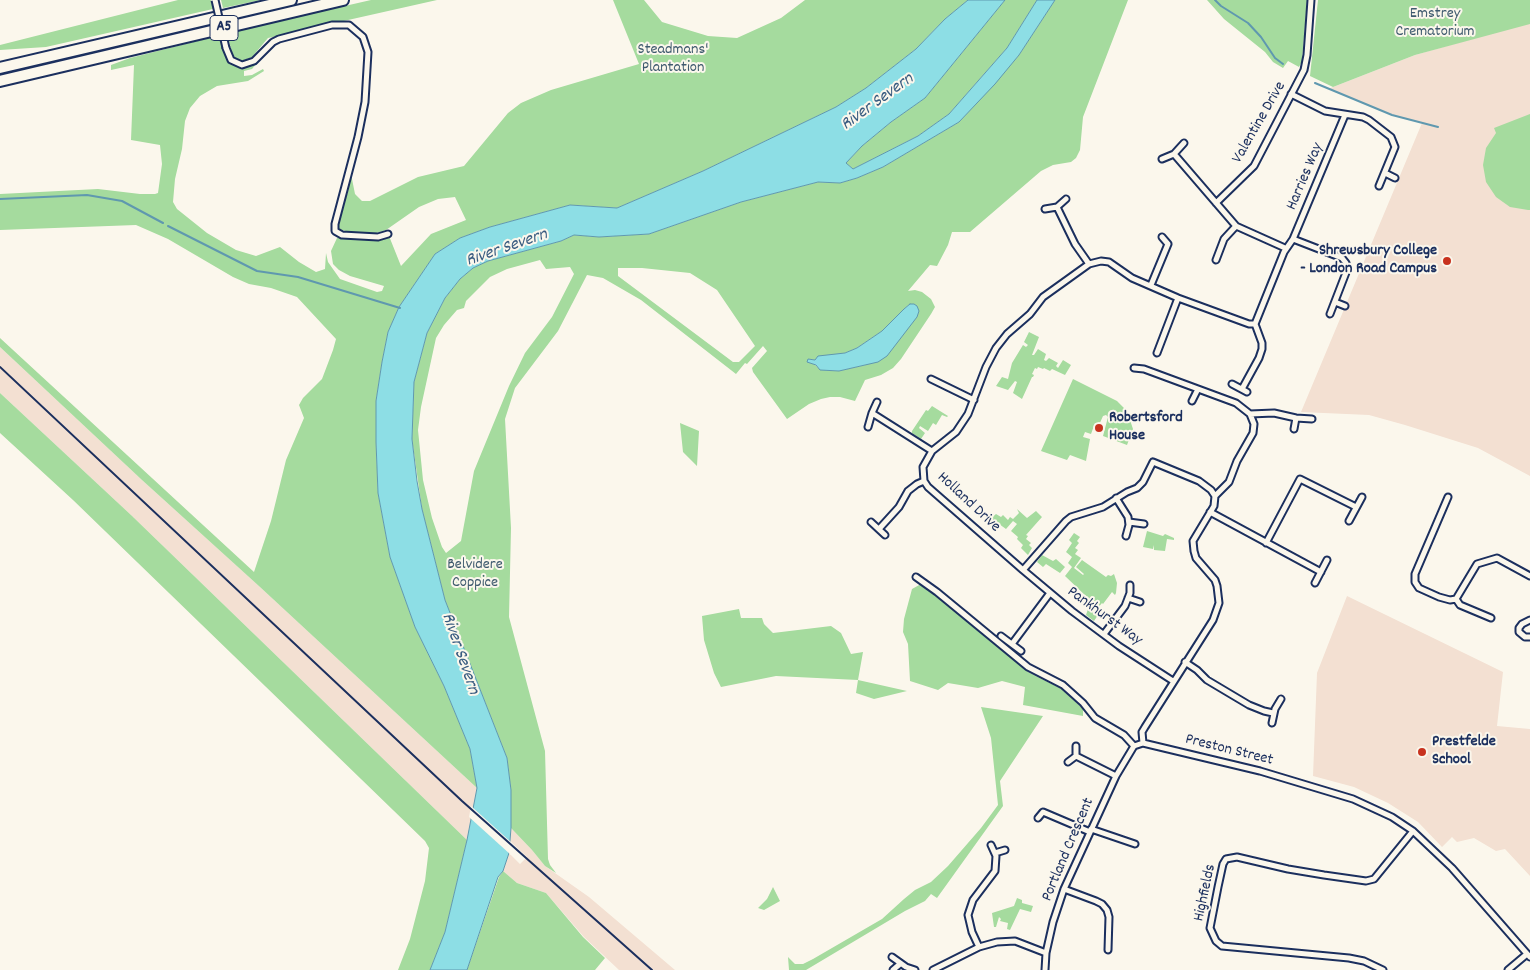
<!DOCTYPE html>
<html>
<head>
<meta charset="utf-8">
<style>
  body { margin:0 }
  canvas { display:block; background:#fbf7ec }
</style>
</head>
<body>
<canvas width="1530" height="970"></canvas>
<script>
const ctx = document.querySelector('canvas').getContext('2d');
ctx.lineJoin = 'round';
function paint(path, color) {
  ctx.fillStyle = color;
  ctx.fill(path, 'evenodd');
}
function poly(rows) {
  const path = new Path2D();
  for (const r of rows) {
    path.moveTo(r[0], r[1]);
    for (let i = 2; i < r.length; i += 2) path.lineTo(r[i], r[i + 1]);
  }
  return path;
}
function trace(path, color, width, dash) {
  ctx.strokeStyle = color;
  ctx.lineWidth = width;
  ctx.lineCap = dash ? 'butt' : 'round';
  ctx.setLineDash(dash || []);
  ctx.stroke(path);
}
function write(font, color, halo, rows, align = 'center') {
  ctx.font = font + ' Dekko,sans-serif';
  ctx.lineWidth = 4;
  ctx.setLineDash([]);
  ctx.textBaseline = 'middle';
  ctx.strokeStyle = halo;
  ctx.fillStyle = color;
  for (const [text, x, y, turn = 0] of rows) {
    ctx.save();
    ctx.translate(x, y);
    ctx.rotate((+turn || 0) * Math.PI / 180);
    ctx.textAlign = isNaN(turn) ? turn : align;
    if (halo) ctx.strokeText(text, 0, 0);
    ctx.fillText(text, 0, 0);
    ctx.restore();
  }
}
paint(poly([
  [1525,24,1530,24,1530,476,1478,448,1405,425,1369,415,1301,412,1422,123,1392,115,1328,89,1415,55],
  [0,347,142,480,260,587,477,788,467,840,131,515,0,393],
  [1347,596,1503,672,1497,726,1530,729,1530,876,1505,849,1496,851,1474,838,1457,842,1452,837,1442,847,1418,822,1388,803,1354,787,1313,776,1317,673],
  [511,828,532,850,545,866,589,897,675,970,619,970,584,937,546,893,517,883,503,871,509,853,520,864,527,857,510,841]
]), '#f3e0d2');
paint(poly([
  [178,0,211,0,213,9,46,47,0,50,0,45],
  [221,0,261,0,223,8],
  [371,0,437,0,268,38,252,57,242,61,237,61,233,57,227,33],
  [613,0,644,0,662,22,708,36,737,38,781,18,805,0,968,0,945,19,916,49,866,88,836,107,703,171,617,208,570,205,490,227,460,238,435,254,399,307,388,332,382,362,376,401,376,442,378,493,390,557,415,627,444,686,470,749,477,788,260,587,142,480,0,347,0,338,254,572,271,521,286,460,304,418,299,405,303,398,322,379,333,350,336,339,297,297,271,288,249,284,233,277,168,239,136,225,0,230,0,194,98,189,140,194,155,194,158,193,162,164,160,145,131,140,134,65,111,70,111,65,130,58,221,35,225,56,234,65,242,68,258,62,252,69,244,71,244,76,252,75,263,69,264,71,248,81,217,86,200,96,190,108,185,121,182,149,175,179,173,202,177,209,207,233,236,250,256,256,280,247,299,262,316,272,325,269,326,253,328,262,340,279,377,292,382,291,384,286,350,276,339,270,333,264,331,251,337,238,383,239,389,236,401,266,431,234,466,220,455,197,438,199,419,207,386,230,373,234,357,234,338,229,337,223,348,192,351,174,355,194,362,201,370,201,418,177,464,166,508,113,521,103,551,90,639,64],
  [1005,0,1037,0,1007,48,949,114,918,136,853,169,846,163,862,146,891,122,925,98],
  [1055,0,1128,0,1083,117,1080,150,1076,158,1071,162,1053,165,1041,171,970,232,952,232,948,245,937,266,930,265,908,291,915,290,922,292,931,299,935,307,931,314,901,359,893,368,881,375,865,380,855,401,840,397,830,397,821,399,809,404,787,419,753,372,752,368,767,351,763,346,747,364,745,363,736,374,641,300,603,278,587,275,558,331,515,388,505,419,511,528,509,617,545,751,548,859,550,865,556,873,545,866,532,850,511,828,511,790,507,758,445,600,422,509,412,439,414,382,427,333,445,298,460,279,473,268,488,261,561,241,574,235,599,237,649,234,741,202,818,182,840,183,857,178,883,167,959,122,1019,55],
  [540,260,546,269,570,267,574,274,552,317,525,353,509,386,474,471,461,541,446,553,442,547,432,518,423,480,418,430,421,407,436,338,444,325,457,310,464,308,466,301,490,277,507,269],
  [642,268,690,273,717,290,755,346,739,362,733,362,618,276,618,268],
  [910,304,865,365,838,371,826,370,821,370,808,359,815,360,845,353,857,348,882,331,904,309],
  [1207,0,1307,0,1302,61,1299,67,1288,61,1283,68,1273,62,1265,52,1224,19],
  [1318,0,1530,0,1530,24,1415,55,1333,87,1310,76],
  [1530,114,1530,210,1528,210,1510,207,1496,197,1486,182,1483,165,1486,148,1496,133,1494,128],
  [1029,332,1039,337,1032,355,1034,355,1038,349,1046,354,1044,360,1046,361,1049,358,1058,363,1056,366,1058,368,1063,360,1071,365,1065,375,1052,369,1050,371,1044,368,1043,369,1038,367,1037,369,1035,368,1032,374,1034,375,1033,377,1032,377,1022,399,1013,393,1017,382,1015,381,1008,390,996,386,1002,377,1008,379,1012,363,1023,345,1026,347,1028,345,1024,342],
  [1073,379,1117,401,1127,411,1133,429,1127,445,1103,436,1108,417,1106,415,1103,416,1099,425,1095,423,1091,434,1085,432,1083,437,1090,439,1086,461,1070,455,1067,460,1041,451],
  [0,393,131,515,467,840,445,932,430,970,398,970,410,939,425,881,429,848,425,841,73,500,0,433],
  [932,406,948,416,947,417,942,415,936,425,933,423,928,431,920,426,919,428,925,433,921,439,912,433,912,431,926,410,928,411],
  [680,423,699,431,697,466,683,452],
  [1017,509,1027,518,1036,511,1042,517,1026,535,1028,536,1026,539,1031,543,1029,545,1032,548,1028,555,1021,548,1023,545,1017,539,1018,537,1011,531,1017,524,1013,521,1006,529,999,524,997,527,989,520,996,514,1001,517,1003,515,1008,520,1010,517,1013,519,1019,513],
  [1147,531,1163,536,1165,534,1174,538,1174,540,1167,539,1165,551,1154,550,1154,545,1153,549,1143,547],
  [1074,533,1080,537,1077,541,1079,543,1075,548,1078,550,1075,554,1081,558,1074,568,1083,575,1084,574,1076,567,1082,560,1106,577,1108,575,1111,576,1114,574,1117,583,1116,593,1115,595,1112,592,1103,604,1102,603,1097,609,1100,612,1094,621,1086,615,1088,609,1087,608,1091,604,1088,601,1089,599,1065,576,1072,567,1068,563,1072,557,1066,552,1072,543,1069,540],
  [1042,555,1053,561,1056,559,1065,567,1060,573,1046,564,1043,567,1037,562],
  [921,584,955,610,1028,672,1062,689,1083,709,1083,716,1023,705,1025,687,1002,681,978,688,948,683,938,690,910,681,908,644,903,632,904,619,912,589],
  [739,609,741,618,762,618,764,624,773,633,831,626,841,633,851,654,863,652,858,680,907,691,874,699,856,693,858,680,776,676,721,687,714,673,704,640,702,616],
  [981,707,1043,716,1000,781,1003,806,937,898,931,894,925,901,905,911,806,970,789,970,788,957,795,964,803,964,813,959,882,919,904,899,915,890,931,882,948,866,981,828,998,805,991,738],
  [503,871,517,883,546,893,583,937,605,958,595,970,467,970,499,877],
  [773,887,780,901,764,910,758,908,767,899],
  [1017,898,1022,900,1022,903,1033,906,1031,912,1020,909,1010,930,1007,929,1008,923,1000,921,1001,919,999,917,996,927,994,927,992,913,1014,906]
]), '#a5db9e');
const water = poly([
  [968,0,1005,0,925,98,891,122,862,146,846,163,853,169,918,136,949,114,1007,48,1037,0,1055,0,1019,55,995,84,959,122,883,167,857,178,840,183,818,182,741,202,649,234,599,237,574,235,561,241,488,261,473,268,460,279,445,298,427,333,414,382,412,439,417,481,422,509,445,600,507,758,511,790,511,828,509,853,503,871,498,877,467,970,430,970,445,932,467,840,477,788,470,749,444,686,415,627,390,557,378,493,376,442,376,401,382,362,388,332,399,307,435,254,460,238,490,227,570,205,617,208,703,171,836,107,866,88,916,49,945,19,968,0],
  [910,304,914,304,917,306,919,311,917,317,887,356,878,362,839,371,820,370,816,365,807,362,808,359,815,360,818,356,845,353,857,348,882,331,904,309,910,304]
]);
paint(water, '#8ddee5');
trace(water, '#5f98af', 1);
paint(poly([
  [471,806,512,843,511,855,469,817]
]), '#fbf7ec');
trace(poly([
  [1215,0,1221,6,1248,23,1261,37,1275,58,1283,64],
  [1315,83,1392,115,1438,127],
  [0,199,87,195,122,201,163,223],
  [168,226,257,271,298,277,400,308]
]), '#5f98af', 2);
const street = poly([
  [226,48,231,60,242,65,254,61,273,42,279,39,332,25,349,25,363,37,368,52,365,102,358,137,335,224,335,231,342,235,378,237,388,234],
  [1291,94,1325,111,1363,117,1369,120,1391,137,1395,147,1379,186],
  [1174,154,1236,226,1285,248],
  [1162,159,1174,154,1184,143],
  [1385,173,1395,178],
  [1216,203,1254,166,1304,70,1307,55,1311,0],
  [1057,207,1075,244,1089,264],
  [1045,209,1057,207,1066,199],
  [1293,239,1342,258,1346,263,1347,270,1330,314],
  [1216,260,1224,239,1236,226],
  [1151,285,1168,244,1162,237],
  [1335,302,1345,306],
  [1157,353,1178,298],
  [1134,368,1144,369,1236,403,1250,414,1254,424,1253,433,1237,461,1229,482,1215,496],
  [931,379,974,400],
  [1232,384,1247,392],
  [1242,389,1259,358,1262,349,1262,343,1255,324],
  [1192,401,1198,389],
  [872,413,932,451],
  [1250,414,1274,413,1296,418,1312,419],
  [868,427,872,413,877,402],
  [1294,429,1296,418],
  [1448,497,1415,574,1415,582,1419,588,1439,597,1450,600,1456,599,1477,564,1497,558,1530,576],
  [1116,498,1128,517,1129,525,1126,536],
  [1210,512,1321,572],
  [1349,521,1362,497],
  [871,522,885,535],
  [1129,522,1144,524],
  [879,529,899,507,908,491,917,484,924,481],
  [1266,543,1300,479,1356,507],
  [1023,570,1072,611,1119,646,1173,681],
  [916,577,937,592,1028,667,1063,685,1083,703,1095,718,1124,735,1134,746],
  [1315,583,1327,560],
  [1128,598,1140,602],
  [1456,599,1460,605,1491,618],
  [1530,620,1522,624,1519,628,1519,632,1525,637,1530,637],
  [1104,634,1125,606,1130,593,1130,585],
  [1001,636,1021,651],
  [1012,644,1050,593],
  [1185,662,1197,670,1207,680,1249,705,1264,711,1273,713],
  [1272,723,1275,709,1281,699],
  [1143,743,1142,732,1145,727,1213,620,1219,603,1217,586,1215,580,1196,558,1194,551,1193,541,1214,506,1215,496,1211,490,1199,481,1153,462,1143,482,1137,488,1127,492,1103,507,1071,517,1066,521,1023,570,928,487,924,481,923,467,932,451,956,432,968,414,986,367,996,348,1007,334,1030,314,1043,297,1089,264,1101,261,1109,262,1132,278,1178,298,1249,324,1255,324,1284,252,1293,239,1345,115],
  [1134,746,1143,743,1260,771,1353,799,1392,817,1413,831,1452,868,1530,957],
  [1076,756,1116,776],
  [1068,762,1076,756,1076,746],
  [1038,818,1043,812,1090,832],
  [1091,829,1135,844],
  [995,853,1005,850],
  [1064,889,1096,901,1102,904,1107,910,1109,917,1108,950],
  [979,947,972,932,968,915,973,900,995,871,996,856,991,845],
  [892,957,906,967,915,970],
  [893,970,900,964],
  [933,970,979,947,997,942,1015,941,1046,953],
  [1045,970,1046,953,1053,922,1064,889,1116,776,1134,746],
  [1383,970,1364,961,1349,958,1222,946,1216,941,1210,928,1218,887,1223,864,1226,859,1237,857,1288,869,1324,875,1366,881,1374,879,1413,831],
  [1508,970,1527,954]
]);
const highway = poly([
  [0,68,291,0],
  [0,81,343,0]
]);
trace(street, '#1b2f5e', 9);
trace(highway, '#1b2f5e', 14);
trace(street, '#fbf7ec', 5);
trace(highway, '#fbf7ec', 10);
trace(poly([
  [0,367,462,801,652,970]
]), '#1b2f5e', 2);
const streetBridge = poly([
  [215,0,226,48]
]);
trace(streetBridge, '#1b2f5e', 9, []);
trace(streetBridge, '#fbf7ec', 5);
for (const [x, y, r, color] of [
  [1447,261,5,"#c8321e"],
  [1099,428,5,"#c8321e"],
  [1422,752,5,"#c8321e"]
]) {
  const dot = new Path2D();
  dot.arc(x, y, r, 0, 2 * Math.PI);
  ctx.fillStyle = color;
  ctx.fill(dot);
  trace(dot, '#fbf7ec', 2);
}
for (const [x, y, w] of [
  [224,28,28]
]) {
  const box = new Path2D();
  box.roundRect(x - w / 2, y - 12.5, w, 25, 4);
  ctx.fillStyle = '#fbf7ec';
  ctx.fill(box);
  trace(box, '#1b2f5e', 1);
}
write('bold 15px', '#1b2f5e', null, [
  ["A5",224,28]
]);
write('16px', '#3e5a6e', '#fbf7ec', [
  ["Emstrey",1435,15],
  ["Crematorium",1435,33],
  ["Steadmans'",673,51],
  ["Plantation",673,69],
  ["Belvidere",475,566],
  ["Coppice",475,584]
]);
write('16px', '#1b2f5e', '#fbf7ec', [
  ["Valentine Drive",1260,123,-60],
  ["Harries Way",1306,177,-67],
  ["Holland Drive",968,503,43],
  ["Pankhurst Way",1104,617,36],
  ["Preston Street",1229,751,14],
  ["Portland Crescent",1069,850,-67],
  ["Highfields",1206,893,-78]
]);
write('bold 16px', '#1b2f5e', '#fbf7ec', [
  ["Shrewsbury College",1437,252,"right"],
  ["- London Road Campus",1437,270,"right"],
  ["Robertsford",1109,419],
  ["House",1109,437],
  ["Prestfelde",1432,743],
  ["School",1432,761]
], 'left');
write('italic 18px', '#385b80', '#fbf7ec', [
  ["River Severn",878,103,-36],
  ["River Severn",507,249,-19],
  ["River Severn",459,654,71]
]);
</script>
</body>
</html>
